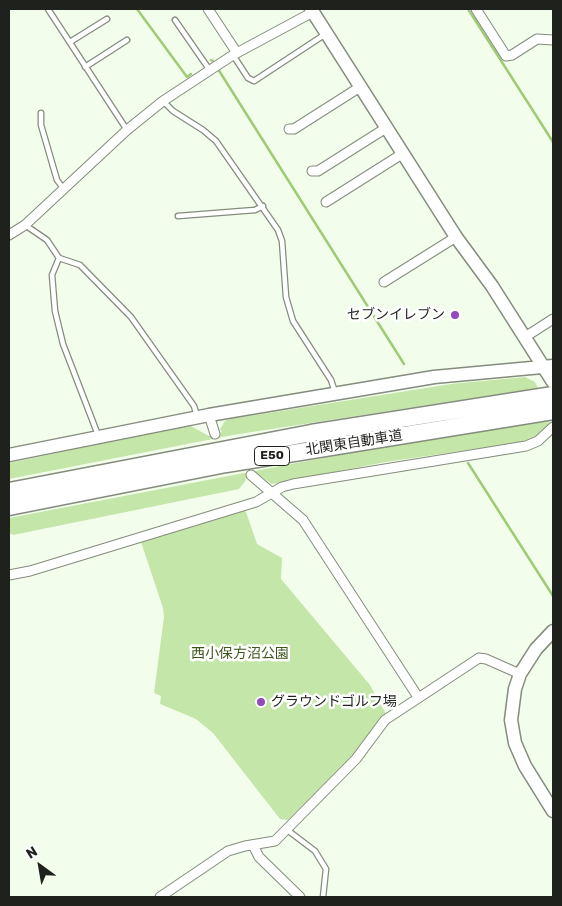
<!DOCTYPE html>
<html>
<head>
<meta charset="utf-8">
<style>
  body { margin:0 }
  #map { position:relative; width:562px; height:906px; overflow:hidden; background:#f3fdec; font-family:Rubik,sans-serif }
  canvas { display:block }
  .frame { position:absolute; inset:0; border:10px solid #1e211c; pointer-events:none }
  .north { position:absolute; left:15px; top:841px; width:50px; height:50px; -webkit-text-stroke:4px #fff; paint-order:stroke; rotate:328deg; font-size:14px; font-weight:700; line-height:20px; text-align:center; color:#1e211c }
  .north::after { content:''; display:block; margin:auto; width:18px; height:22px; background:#1e211c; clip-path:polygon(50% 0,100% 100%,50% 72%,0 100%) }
</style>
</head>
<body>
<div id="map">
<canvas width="562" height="906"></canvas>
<div class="frame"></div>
<div class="north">N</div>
</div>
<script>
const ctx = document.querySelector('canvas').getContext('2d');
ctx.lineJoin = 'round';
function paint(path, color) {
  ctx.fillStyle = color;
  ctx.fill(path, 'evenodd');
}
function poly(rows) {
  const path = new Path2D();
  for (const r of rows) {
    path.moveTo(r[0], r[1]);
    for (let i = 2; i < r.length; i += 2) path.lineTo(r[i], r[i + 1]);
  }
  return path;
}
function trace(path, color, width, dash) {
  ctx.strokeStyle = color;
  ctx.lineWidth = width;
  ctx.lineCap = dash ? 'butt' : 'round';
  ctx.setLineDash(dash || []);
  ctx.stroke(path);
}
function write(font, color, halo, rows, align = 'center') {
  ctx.font = font + ' Rubik,"Noto Sans JP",sans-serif';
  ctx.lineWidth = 5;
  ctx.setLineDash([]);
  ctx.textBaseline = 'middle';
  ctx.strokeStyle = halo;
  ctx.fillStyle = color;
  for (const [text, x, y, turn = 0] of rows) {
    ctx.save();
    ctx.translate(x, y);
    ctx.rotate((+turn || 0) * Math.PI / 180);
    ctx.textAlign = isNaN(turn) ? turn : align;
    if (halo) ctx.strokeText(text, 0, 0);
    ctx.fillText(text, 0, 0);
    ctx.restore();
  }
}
paint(poly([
  [525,377,535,382,538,388,233,435,9,479,9,463,189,425,209,436,222,432,220,429,225,421,230,419,451,384],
  [549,421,548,425,532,439,521,442,386,462,272,484,256,473,245,478,246,480,239,489,13,535,9,533,9,518,380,447],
  [245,509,257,544,282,558,281,579,370,685,386,714,376,724,360,748,288,820,280,819,213,733,196,719,160,704,161,696,154,693,164,617,163,608,141,542]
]), '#c5e6a9');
trace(poly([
  [137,9,187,77,191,74],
  [468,9,553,142],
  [211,60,213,61],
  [218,69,404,364],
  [468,463,553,596]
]), '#9fcb75', 2.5);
const lane = poly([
  [48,9,127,130],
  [175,20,209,69],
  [70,42,107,19],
  [233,55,248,78,254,81,324,35],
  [85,67,127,40],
  [163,101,173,111,203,130,216,141,278,230,282,241,286,297,293,321,331,380,335,392],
  [41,113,41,125,57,180,63,188],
  [178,216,255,210,263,206],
  [25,225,47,240,59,258,80,265,131,317,194,406,197,416],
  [59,258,52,275,55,311,63,344,98,435],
  [286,829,315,851,326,869,323,897]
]);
const street = poly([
  [208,9,237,53],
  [476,9,506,56,512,55,537,39,553,40],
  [289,129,294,129,360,87],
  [312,171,318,171,386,128],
  [326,202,402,154],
  [9,235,25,225,127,130,163,101,233,55,313,12],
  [384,282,456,237],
  [525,337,553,319],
  [209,415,215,434],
  [251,475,303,520,418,697],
  [9,575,30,571,256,502,282,487,293,484,526,446,538,441,553,427],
  [253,845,259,857,300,897],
  [160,897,228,851,245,846,275,841,356,759,385,720,479,658,486,659,520,674]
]);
const secondary = poly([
  [311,9,456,237,492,286,553,382],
  [9,455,209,415,434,377,553,366],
  [553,631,536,649,520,674,515,689,511,720,515,743,525,766,553,811]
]);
const highway = poly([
  [9,491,311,433,553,395],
  [9,507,226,464,553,411]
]);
trace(lane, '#848c7d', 7);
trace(street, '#848c7d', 11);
trace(secondary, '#848c7d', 15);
trace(highway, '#848c7d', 19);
trace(lane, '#fff', 4.5);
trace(street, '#fff', 9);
trace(secondary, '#fff', 12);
trace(highway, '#fff', 16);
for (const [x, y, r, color] of [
  [455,315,5,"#924abc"],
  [261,702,5,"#924abc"]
]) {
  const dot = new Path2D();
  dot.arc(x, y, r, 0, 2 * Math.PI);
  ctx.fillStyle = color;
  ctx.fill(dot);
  trace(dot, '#fff', 2);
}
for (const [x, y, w] of [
  [272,456,35]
]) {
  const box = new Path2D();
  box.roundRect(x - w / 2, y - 9.5, w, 19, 4);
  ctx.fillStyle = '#fff';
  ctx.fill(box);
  trace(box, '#1e211c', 1);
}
write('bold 12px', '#1e211c', null, [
  ["E50",272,456]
]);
write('14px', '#1e211c', '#fff', [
  ["セブンイレブン",445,315],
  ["グラウンドゴルフ場",271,702,"left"]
], 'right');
write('14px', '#1e211c', '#fff', [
  ["北関東自動車道",354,443,-9]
]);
write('14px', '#3b571b', '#fff', [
  ["西小保方沼公園",240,654]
]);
</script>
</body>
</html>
